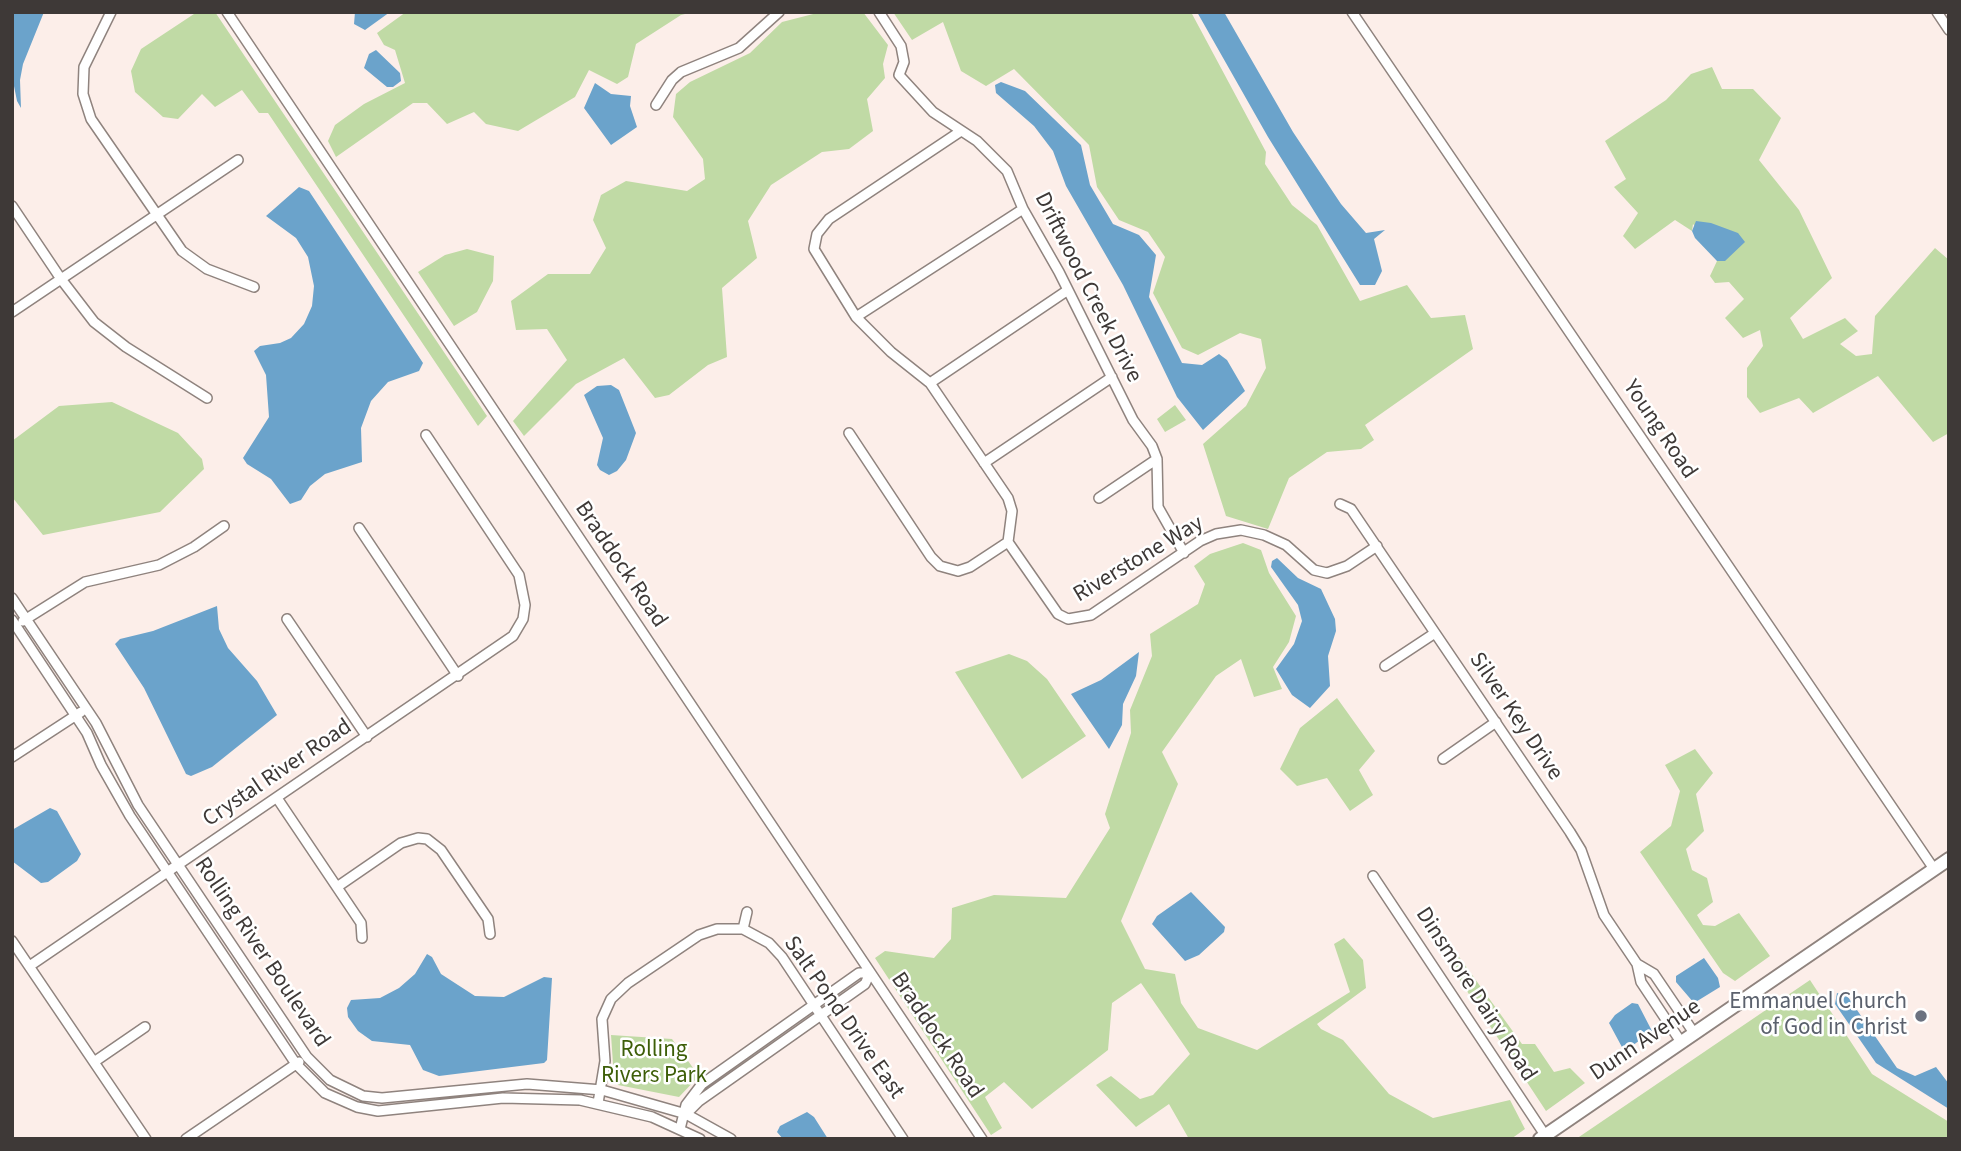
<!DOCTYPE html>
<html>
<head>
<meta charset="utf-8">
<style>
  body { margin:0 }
  #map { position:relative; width:1961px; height:1151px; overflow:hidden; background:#fceee9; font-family:"Source Sans 3",sans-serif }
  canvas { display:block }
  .frame { position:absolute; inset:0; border:14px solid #3e3937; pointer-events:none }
</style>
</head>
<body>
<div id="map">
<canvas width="1961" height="1151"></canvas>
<div class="frame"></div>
</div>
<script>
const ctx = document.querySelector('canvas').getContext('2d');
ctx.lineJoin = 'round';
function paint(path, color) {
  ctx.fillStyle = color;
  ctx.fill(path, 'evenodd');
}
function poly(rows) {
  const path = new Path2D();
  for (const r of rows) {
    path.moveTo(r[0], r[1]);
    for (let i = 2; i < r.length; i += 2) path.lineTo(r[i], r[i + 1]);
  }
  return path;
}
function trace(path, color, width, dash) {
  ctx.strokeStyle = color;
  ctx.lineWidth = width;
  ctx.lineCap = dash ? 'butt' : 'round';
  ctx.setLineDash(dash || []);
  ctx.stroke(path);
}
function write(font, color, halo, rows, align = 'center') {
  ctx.font = font + ' "Source Sans 3",sans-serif';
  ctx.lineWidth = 5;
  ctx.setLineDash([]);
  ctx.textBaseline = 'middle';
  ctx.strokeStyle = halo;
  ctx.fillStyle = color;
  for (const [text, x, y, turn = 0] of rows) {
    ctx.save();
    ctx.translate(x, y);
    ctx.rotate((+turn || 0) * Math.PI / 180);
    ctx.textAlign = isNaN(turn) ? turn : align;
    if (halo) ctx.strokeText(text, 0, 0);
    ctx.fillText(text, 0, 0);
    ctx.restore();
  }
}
paint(poly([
  [197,12,215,12,487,416,478,426,268,113,259,113,242,90,215,107,202,94,178,119,163,117,135,92,131,71,141,49],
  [406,12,693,12,681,15,636,44,628,77,617,84,589,70,575,97,518,131,486,124,474,112,447,124,427,103,413,103,336,157,328,141,335,125,364,104,405,83,395,50,384,45,377,33],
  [821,12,863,12,888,45,883,64,885,78,867,99,873,131,849,149,822,152,771,185,748,221,757,258,722,288,727,357,708,365,669,395,655,398,624,358,576,384,524,436,513,421,567,360,547,329,516,330,511,301,548,274,590,274,606,248,593,220,601,195,626,181,687,191,705,179,703,159,673,117,676,94,690,82,750,53,782,22],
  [893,12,1191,12,1266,152,1265,164,1292,205,1317,225,1360,301,1407,285,1431,318,1465,315,1473,349,1365,425,1374,440,1361,449,1327,452,1289,478,1268,529,1226,516,1203,444,1246,406,1266,368,1261,339,1240,333,1198,355,1182,348,1153,293,1165,257,1148,232,1119,220,1097,187,1089,145,1014,69,986,86,961,71,943,22,912,40],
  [1712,67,1722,89,1753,89,1781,118,1759,160,1799,210,1832,278,1790,318,1803,339,1845,318,1858,331,1840,344,1856,356,1872,354,1875,316,1935,248,1949,260,1949,433,1933,442,1878,376,1813,413,1799,398,1760,413,1747,397,1747,368,1763,346,1760,330,1743,338,1725,318,1744,299,1729,282,1715,283,1710,276,1717,261,1725,261,1693,224,1692,231,1675,220,1635,249,1623,236,1638,213,1614,187,1626,179,1605,141,1666,100,1691,74],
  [467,249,494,256,493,281,477,312,454,326,418,272,445,255],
  [112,402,178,433,202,459,204,469,160,512,43,535,12,497,12,441,59,406],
  [1175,405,1186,420,1165,432,1157,419],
  [1243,543,1261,550,1269,573,1296,616,1289,642,1273,667,1282,689,1254,697,1241,659,1216,676,1162,752,1178,784,1121,921,1145,969,1175,974,1181,1003,1198,1028,1257,1050,1350,992,1334,944,1344,938,1363,960,1366,988,1317,1024,1321,1029,1343,1040,1389,1094,1433,1118,1510,1100,1525,1129,1511,1139,1189,1139,1169,1104,1136,1127,1096,1085,1111,1076,1140,1099,1153,1095,1190,1054,1141,983,1112,1003,1108,1050,1032,1109,1004,1082,985,1097,1002,1128,991,1135,875,958,885,951,934,958,951,939,952,908,994,895,1066,898,1110,828,1105,814,1131,733,1130,710,1152,656,1150,634,1198,604,1205,584,1194,566,1210,554],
  [1009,654,1027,661,1047,679,1086,736,1022,779,955,672],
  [1337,698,1375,751,1359,770,1373,795,1350,811,1327,778,1297,786,1280,769,1300,728],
  [1695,749,1713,773,1696,794,1704,831,1686,849,1692,870,1707,878,1713,902,1697,915,1703,925,1715,926,1739,913,1770,956,1735,981,1723,973,1640,852,1671,826,1680,791,1665,765],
  [1436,925,1522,1044,1535,1044,1554,1072,1570,1068,1585,1083,1546,1111,1428,932],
  [1810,980,1872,1074,1949,1122,1949,1139,1576,1139],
  [611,1035,672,1039,699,1076,679,1097,618,1085,614,1078]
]), '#c0daa5');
paint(poly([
  [12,12,44,12,23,64,20,80,21,108,17,101,12,76],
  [355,12,390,12,365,30,354,24],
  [1197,12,1224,12,1293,132,1341,204,1366,233,1385,230,1374,239,1382,271,1375,285,1360,285,1268,137],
  [376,50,400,73,401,81,393,87,387,87,364,68,369,54],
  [1001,82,1025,91,1081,145,1090,185,1113,224,1139,235,1156,255,1149,297,1182,363,1202,365,1219,354,1227,360,1245,391,1203,430,1177,397,1123,285,1066,186,1053,151,1034,126,996,93,995,85],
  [595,83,611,94,631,96,630,106,637,127,611,145,584,108],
  [299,187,309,191,423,363,419,371,388,382,371,401,361,428,362,462,325,474,310,486,301,500,290,504,271,479,247,464,243,458,269,417,266,375,254,351,260,346,280,343,291,338,304,324,312,306,314,286,308,257,296,238,266,216],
  [1696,221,1711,223,1738,233,1745,242,1725,261,1717,261,1695,238,1692,231],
  [611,385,619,390,636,433,626,460,617,471,609,475,600,470,597,465,603,438,584,395,597,386],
  [1277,558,1298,578,1321,589,1335,619,1336,631,1328,656,1330,686,1310,708,1292,695,1276,669,1294,644,1302,621,1298,605,1271,567,1272,561],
  [217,606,219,629,228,648,257,681,277,715,212,767,191,776,186,774,144,688,115,644,120,639,153,631],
  [1139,652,1136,676,1123,704,1122,725,1109,749,1071,694,1101,680],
  [50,808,57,811,81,854,77,861,48,882,41,883,12,861,12,830],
  [1191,892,1225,927,1224,932,1199,955,1185,961,1152,924,1157,916],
  [427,954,432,957,441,974,475,996,504,997,544,977,552,978,547,1060,544,1063,439,1076,423,1070,410,1045,372,1041,358,1031,348,1017,347,1008,351,1000,380,998,399,988,415,974],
  [1704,958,1718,978,1720,987,1694,1003,1676,982,1676,976],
  [1837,993,1848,997,1897,1068,1915,1076,1936,1067,1949,1084,1949,1109,1876,1063,1835,1004],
  [1632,1003,1638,1004,1652,1031,1628,1049,1623,1049,1609,1023,1615,1015],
  [807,1112,814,1117,828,1139,783,1139,777,1132,780,1126]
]), '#6ba3cb');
const minor = poly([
  [111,12,84,67,83,94,91,119,182,251,207,269,254,287],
  [227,12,982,1139],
  [879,12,901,46,904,62,899,75,933,112,977,141,1007,171,1023,209,1059,272,1133,420,1152,446,1157,459,1158,507,1184,553],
  [1352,12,1934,869],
  [1937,12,1949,30],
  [656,105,672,80,681,72,739,48,779,12],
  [961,131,829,219,817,234,814,249,856,317,891,352,930,383,1008,498,1012,511,1008,542,1058,614,1068,619,1091,615,1200,541,1216,534,1241,530,1264,535,1286,545,1314,570,1327,573,1347,566,1377,546],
  [12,206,61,279,94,322,126,347,207,398],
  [12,312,238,160],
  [856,317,1023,209],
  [930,383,1068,290],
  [849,433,931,557,940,566,958,571,970,567,1008,542],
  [984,463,1112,377],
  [1099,498,1157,459],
  [1340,504,1351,509,1570,832,1581,850,1604,915,1637,964,1641,982,1681,1042],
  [359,528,458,676],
  [12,598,96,723,138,805,307,1057,330,1080,363,1096,382,1098,527,1084,602,1090,686,1114,731,1139],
  [287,619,367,737],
  [12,620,87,733,101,765,130,816,296,1064,325,1093,357,1107,378,1111,503,1098,580,1100,652,1117,700,1139],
  [23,621,85,582,159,565,194,547,224,526],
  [1385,666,1435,633],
  [12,757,81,712],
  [1443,759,1496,722],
  [277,798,361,923,362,938],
  [1373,876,1545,1135],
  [337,887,401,843,418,838,427,839,441,850,488,919,490,934],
  [743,929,747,912],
  [12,941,146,1139],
  [1637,964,1654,974,1694,1033],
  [31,965,513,636,523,619,525,605,519,575,426,435],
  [94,1062,145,1027],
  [598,1103,605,1061,602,1019,611,999,628,983,699,935,717,929,743,929,769,943,782,957,903,1139],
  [686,1114,699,1101,865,984,870,973],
  [680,1129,686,1105,702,1084,859,973,870,973],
  [186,1139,299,1062]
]);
const major = poly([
  [1540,1139,1949,859]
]);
trace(minor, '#8f837e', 12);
trace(major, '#8f837e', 16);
trace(minor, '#fff', 9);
trace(major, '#fff', 12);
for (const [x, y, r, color] of [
  [1921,1016,7,"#6b7280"]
]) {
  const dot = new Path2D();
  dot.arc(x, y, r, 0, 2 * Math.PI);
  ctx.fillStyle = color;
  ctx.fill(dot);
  trace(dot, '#fff', 2.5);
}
write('23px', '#3e3937', '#fff', [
  ["Driftwood Creek Drive",1087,288,63],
  ["Young Road",1659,430,56],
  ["Riverstone Way",1139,560,-31],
  ["Braddock Road",620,565,56],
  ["Silver Key Drive",1515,717,56],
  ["Crystal River Road",278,774,-34],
  ["Rolling River Boulevard",261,953,56],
  ["Dinsmore Dairy Road",1475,995,57],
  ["Salt Pond Drive East",843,1018,55],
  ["Braddock Road",936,1036,56],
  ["Dunn Avenue",1646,1041,-34]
]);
write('23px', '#5b616d', '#fff', [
  ["Emmanuel Church",1907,1003],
  ["of God in Christ",1907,1029]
], 'right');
write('23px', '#3d5e08', '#fff', [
  ["Rolling",654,1051],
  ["Rivers Park",654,1077]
]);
</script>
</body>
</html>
